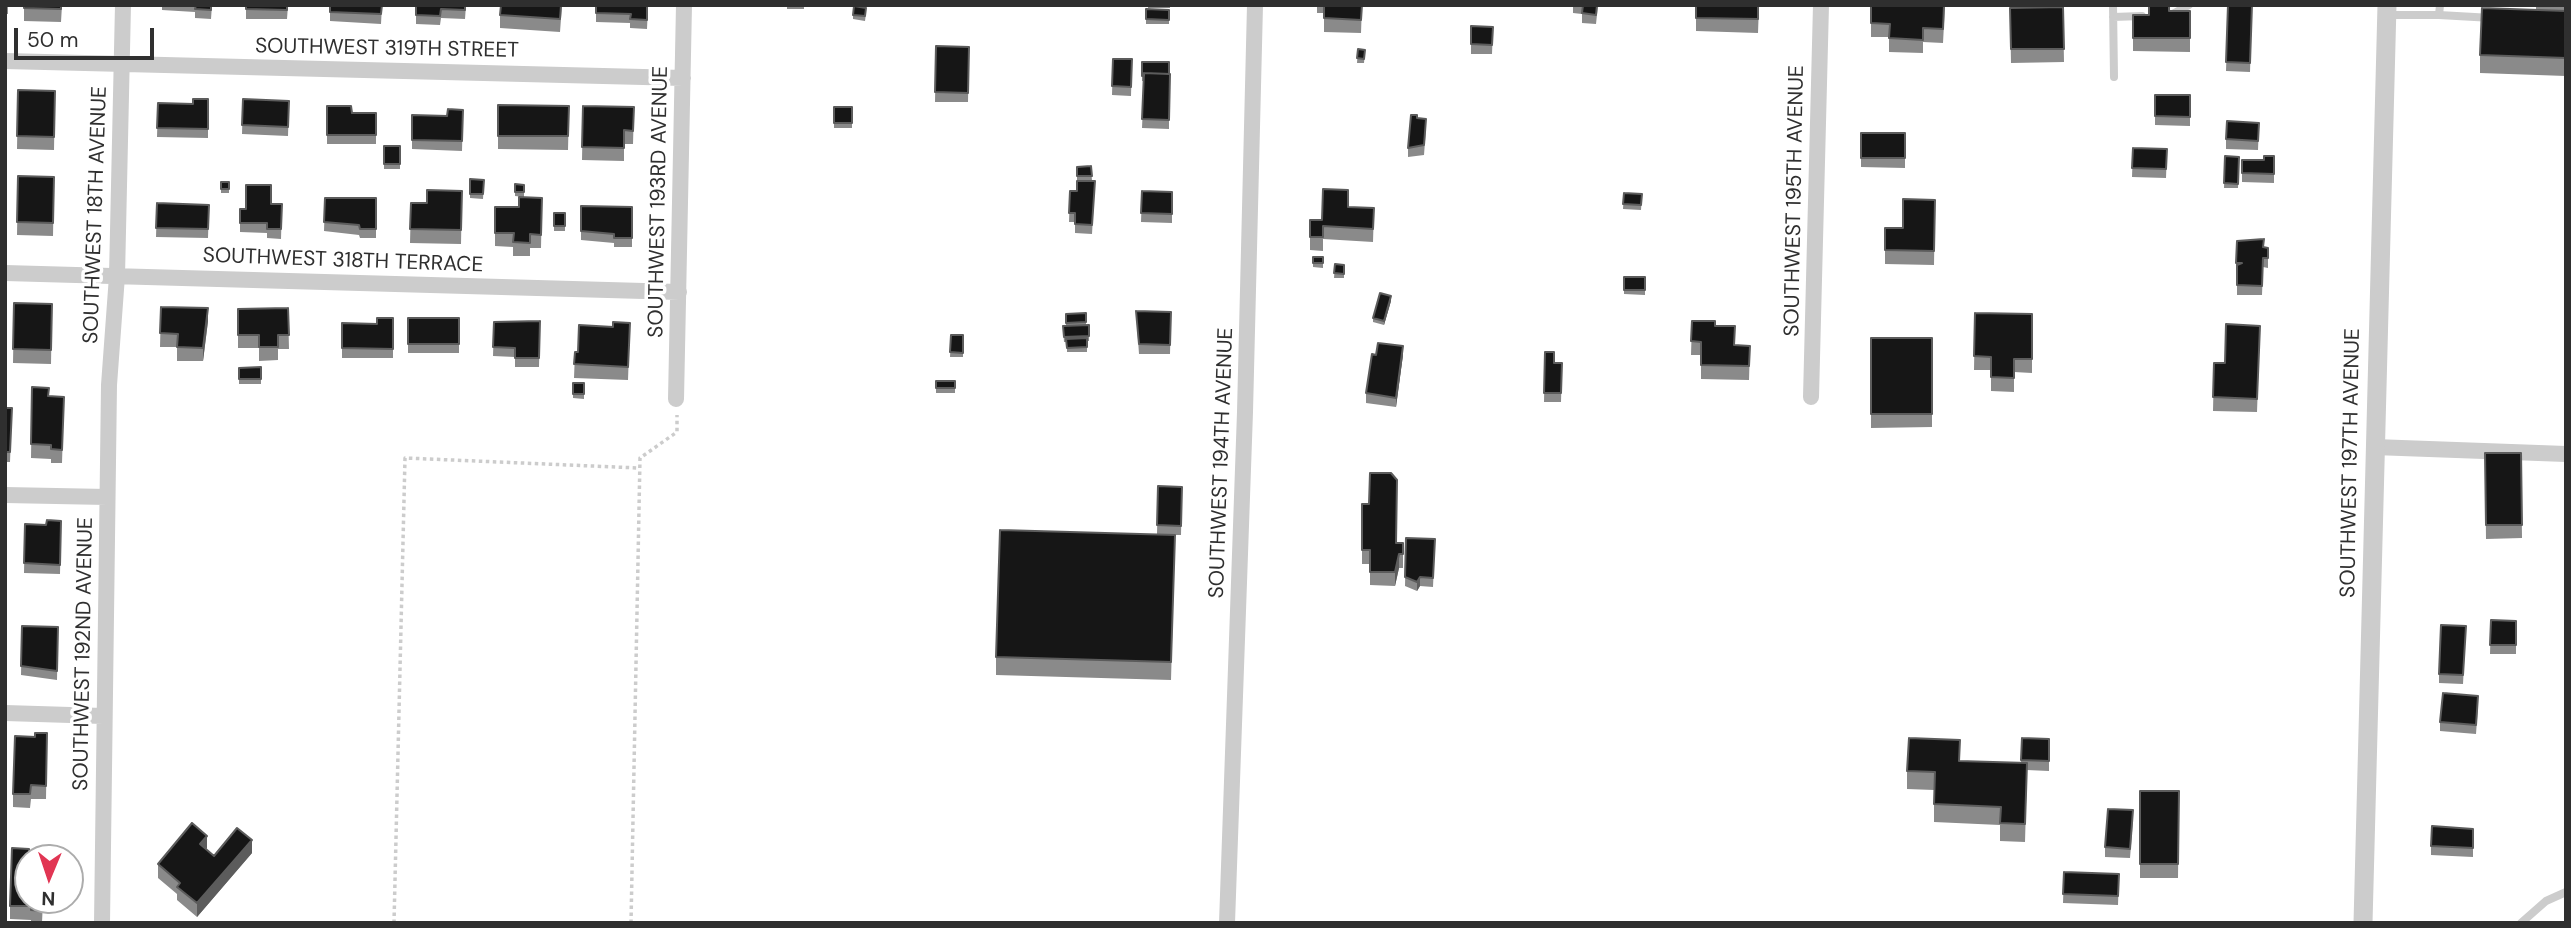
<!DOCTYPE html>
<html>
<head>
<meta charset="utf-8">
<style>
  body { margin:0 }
  #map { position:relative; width:2571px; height:928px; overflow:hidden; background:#fff; font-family:"DM Sans",sans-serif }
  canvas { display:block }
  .frame { position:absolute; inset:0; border:7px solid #2f2f2f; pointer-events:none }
  .north { position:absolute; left:14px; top:844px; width:70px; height:70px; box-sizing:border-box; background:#fff; border:2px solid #acacac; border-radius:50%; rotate:182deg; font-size:19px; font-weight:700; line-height:28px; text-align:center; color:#2f2f2f }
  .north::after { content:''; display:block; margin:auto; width:24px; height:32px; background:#e13553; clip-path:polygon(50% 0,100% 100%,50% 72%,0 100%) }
  .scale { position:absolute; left:14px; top:28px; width:140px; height:32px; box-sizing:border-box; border:4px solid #2f2f2f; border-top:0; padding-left:9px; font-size:21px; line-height:24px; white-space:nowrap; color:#2f2f2f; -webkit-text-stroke:5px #fff; paint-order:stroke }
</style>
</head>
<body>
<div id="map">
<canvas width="2571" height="928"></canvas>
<div class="frame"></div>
<div class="north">N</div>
<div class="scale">50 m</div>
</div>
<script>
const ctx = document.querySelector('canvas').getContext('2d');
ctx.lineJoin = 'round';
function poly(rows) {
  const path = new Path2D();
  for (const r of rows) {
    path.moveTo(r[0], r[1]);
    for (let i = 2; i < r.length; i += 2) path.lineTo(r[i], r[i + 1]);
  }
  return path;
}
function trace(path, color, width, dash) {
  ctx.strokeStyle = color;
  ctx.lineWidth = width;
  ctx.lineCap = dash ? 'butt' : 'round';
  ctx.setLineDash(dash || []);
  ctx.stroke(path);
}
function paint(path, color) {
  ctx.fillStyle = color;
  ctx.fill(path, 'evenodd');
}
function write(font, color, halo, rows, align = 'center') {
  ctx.font = font + ' "DM Sans",sans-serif';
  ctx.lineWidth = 7;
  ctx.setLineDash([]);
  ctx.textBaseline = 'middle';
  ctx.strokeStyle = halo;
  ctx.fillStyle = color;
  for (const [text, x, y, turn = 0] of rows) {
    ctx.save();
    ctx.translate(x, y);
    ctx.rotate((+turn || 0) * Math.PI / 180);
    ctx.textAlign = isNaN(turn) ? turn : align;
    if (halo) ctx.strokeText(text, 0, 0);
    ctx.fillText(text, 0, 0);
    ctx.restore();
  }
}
trace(poly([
  [394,923,405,458,639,468],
  [631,923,640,458,677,432,677,415]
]), '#ccc', 3.5, [3.5, 3.5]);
trace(poly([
  [2113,5,2114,77],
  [2387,15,2439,15,2440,5],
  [2439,15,2492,18],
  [2169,16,2189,5],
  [2113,17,2142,16],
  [2521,923,2546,901,2566,892]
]), '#ccc', 8);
trace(poly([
  [5,61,683,78],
  [5,273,679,292],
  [1811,397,1821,5],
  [676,399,684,5],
  [2374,447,2566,454],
  [5,495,107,497],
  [5,713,103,716],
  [102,923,109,385,117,276,123,5],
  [1227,923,1245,412,1255,5]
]), '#ccc', 16);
trace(poly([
  [2363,923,2387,5]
]), '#ccc', 19);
paint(poly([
  [5,5,8,5,8,14,5,14],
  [24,5,62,5,61,22,24,21],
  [162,5,212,5,211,19,195,18,195,12,162,10],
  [246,5,288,5,287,19,246,19],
  [330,5,382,5,381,24,330,21],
  [416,5,466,5,465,19,441,18,440,25,416,24],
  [562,5,560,32,500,28,500,15],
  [596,5,648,5,647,29,630,28,630,23,596,22],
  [787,5,804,5,804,9,787,9],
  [1148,5,1170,5,1170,8,1148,8],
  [1317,5,1362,5,1361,33,1324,32,1324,13,1317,13],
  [1573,5,1598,5,1596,24,1582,23,1582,14,1573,13],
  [1696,5,1759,5,1758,33,1696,31],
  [1945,5,1943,43,1923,42,1923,53,1889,52,1889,37,1871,37,1871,23],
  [2228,5,2252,5,2250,72,2226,71],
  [2536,5,2566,5,2566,76,2480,73,2480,55,2536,10],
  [2063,7,2064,62,2011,63,2010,8],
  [1146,9,1169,10,1169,24,1146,24],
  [2169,11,2190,11,2190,52,2133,51,2133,15,2149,15],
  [866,13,865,21,853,19,853,15],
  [1471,26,1493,27,1492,54,1471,54],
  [936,46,969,47,968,102,935,102],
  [1358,49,1365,50,1364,63,1357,63],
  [1113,59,1132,59,1131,96,1112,95],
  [1142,62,1169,74,1169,129,1142,128,1144,81,1142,81],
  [18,90,55,91,54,150,17,149],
  [2155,95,2190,95,2190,126,2155,125],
  [208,99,208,138,157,137,158,103,193,104],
  [243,99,289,101,288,136,242,134],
  [498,105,569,106,568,150,498,149],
  [327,106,352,113,376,113,376,144,327,144],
  [583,106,634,107,633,144,624,144,624,161,582,160],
  [834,107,852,107,852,128,834,128],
  [463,110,462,151,412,149,412,115,447,116],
  [1417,118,1426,128,1424,155,1408,157,1408,148],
  [2259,123,2258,150,2226,149,2226,139],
  [1861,133,1905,133,1905,168,1861,167],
  [384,146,400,146,400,169,384,169],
  [2133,148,2167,149,2166,178,2132,177],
  [2225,156,2239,157,2238,188,2224,188],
  [2274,156,2274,183,2242,182,2242,160,2264,160],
  [1091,166,1092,181,1077,181,1077,167],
  [18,176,54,177,53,236,17,235],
  [470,179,484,180,483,199,470,198],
  [1095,181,1092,234,1075,233,1075,222,1069,222,1070,191,1077,191],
  [221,182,229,182,229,193,221,193],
  [515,184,524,185,524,197,515,196],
  [462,191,461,244,410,243,411,203,427,203],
  [1142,191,1172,192,1172,223,1141,222],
  [1624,193,1642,194,1641,210,1623,209],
  [325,198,376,198,376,238,360,238,359,235,324,231],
  [542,198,541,248,530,248,530,256,513,256,513,247,495,246,495,207,519,207],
  [1935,200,1934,265,1885,264,1885,228,1903,228],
  [157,203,209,205,208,238,156,237],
  [271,204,282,204,281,239,267,238,267,233,240,232,240,209],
  [581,206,632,207,632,247,614,247,614,243,581,240],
  [1348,207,1374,208,1373,242,1323,239,1323,251,1310,250,1310,220,1322,220],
  [554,213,565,213,565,231,554,231],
  [2263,247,2268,248,2268,268,2263,267,2262,295,2237,295,2237,272,2236,272,2236,263],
  [1313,257,1323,257,1323,268,1313,267],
  [1335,264,1344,265,1344,278,1334,278],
  [1624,277,1645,277,1645,295,1624,294],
  [1391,301,1384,325,1373,322,1373,318],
  [14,303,52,304,51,364,13,363],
  [161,307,208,321,203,361,177,361,177,347,160,347],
  [288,308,289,349,278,349,278,360,259,361,259,348,238,348,238,309],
  [1136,311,1171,312,1170,354,1139,354],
  [1086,313,1086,325,1089,336,1089,341,1087,341,1087,352,1067,352,1067,342,1064,342,1063,326,1066,326,1066,314],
  [1975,313,2032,314,2032,373,2014,372,2014,392,1991,391,1991,370,1974,370],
  [393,318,393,358,342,358,342,323,377,324],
  [408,318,459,318,459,353,408,353],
  [540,321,539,367,515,367,515,357,493,356,494,322],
  [1692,321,1715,326,1735,345,1750,346,1749,380,1701,379,1701,355,1691,355],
  [630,323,628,380,574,378,575,352,578,352,613,327],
  [2260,326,2257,412,2213,411,2214,363,2225,363],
  [951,335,963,335,963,357,950,357],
  [1871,338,1932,338,1932,427,1871,428],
  [1545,352,1554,363,1562,363,1561,402,1544,402],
  [1403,355,1396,407,1366,403,1366,393],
  [261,367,261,384,239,384,239,368],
  [936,381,955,381,955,393,936,393],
  [573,383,584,383,584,399,573,398],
  [32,387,49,396,64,397,62,463,51,463,51,459,31,458],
  [5,408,12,408,10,462,5,462],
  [2485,453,2521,453,2522,538,2486,539],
  [1158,486,1182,487,1181,535,1175,535,1171,680,996,675,996,657,1157,534],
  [1362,504,1396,543,1403,543,1403,568,1399,568,1395,586,1370,585,1370,564,1362,564],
  [61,521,60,574,24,573,25,524,46,525],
  [1406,538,1435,539,1433,587,1420,586,1417,591,1405,586],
  [2491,620,2516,621,2516,654,2490,654],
  [22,626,58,627,57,680,21,675],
  [2466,626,2463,684,2439,683,2439,674],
  [2478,706,2476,734,2440,731,2440,722],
  [47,733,46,799,31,799,30,808,13,807,13,794,35,737],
  [2022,738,2049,739,2049,771,2027,770,2025,842,2000,841,2000,825,1934,822,1934,790,1907,789,1907,771,2021,763],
  [2140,791,2179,791,2178,878,2140,878],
  [2133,820,2130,858,2105,857,2105,847],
  [2473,829,2473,857,2431,855,2431,846],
  [207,850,214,856,252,853,197,917,177,900,177,894,158,878,158,864],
  [29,857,43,900,42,923,31,923,31,920,10,919,10,906],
  [2064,872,2119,874,2118,905,2063,903]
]), '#8a8a8a');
paint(poly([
  [1391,296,1391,301,1384,325,1384,321],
  [208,308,208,321,203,361,203,348],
  [1403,346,1403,355,1396,407,1396,398],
  [1399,554,1399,568,1395,586,1395,572],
  [1420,577,1420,586,1417,591,1417,582],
  [207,836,207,849,200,844],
  [252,840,252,853,197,917,197,903]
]), '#5c5c5c');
const building = poly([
  [24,5,61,5,61,9,24,8,24,5],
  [196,5,211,5,211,10,195,9,196,5],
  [246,5,287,5,287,10,246,9,246,5],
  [330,5,382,5,381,14,330,12,330,5],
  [416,5,465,5,465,10,441,9,440,16,416,15,416,5],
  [501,5,561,5,560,19,500,15,501,5],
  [596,5,647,5,647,20,630,19,631,14,596,13,596,5],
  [1324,5,1362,5,1361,20,1324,18,1324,5],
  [1583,5,1597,5,1596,15,1582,13,1583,5],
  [1696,5,1758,5,1758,19,1696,18,1696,5],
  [1871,5,1944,5,1943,29,1923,28,1923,40,1889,38,1890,24,1871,23,1871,5],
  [2149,5,2169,5,2169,11,2190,11,2190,38,2133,38,2133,15,2149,15,2149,5],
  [2228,5,2252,5,2250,63,2226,62,2228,5],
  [854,6,866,8,865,16,853,15,854,6],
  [2063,7,2064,49,2011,49,2010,8,2063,7],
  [2482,8,2566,11,2566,58,2480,55,2482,8],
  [1146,9,1169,10,1169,20,1146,19,1146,9],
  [1471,26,1493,27,1492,45,1471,44,1471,26],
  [936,46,969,47,968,93,935,92,936,46],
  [1358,49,1365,50,1364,59,1357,58,1358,49],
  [1113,59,1132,59,1131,87,1112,86,1113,59],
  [1142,62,1169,62,1169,74,1144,73,1144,76,1142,76,1142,62],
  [1144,73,1170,74,1169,120,1142,119,1144,73],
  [18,90,55,91,54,137,17,136,18,90],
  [2155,95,2190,95,2190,117,2155,116,2155,95],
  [193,99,208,99,208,129,157,128,158,103,193,104,193,99],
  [243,99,289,101,288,127,242,125,243,99],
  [498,105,569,106,568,136,498,136,498,105],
  [327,106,351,106,352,113,376,113,376,135,327,135,327,106],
  [583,106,634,107,633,131,624,130,624,148,582,147,583,106],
  [834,107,852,107,852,123,834,123,834,107],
  [448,109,463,110,462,141,412,140,412,115,447,116,448,109],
  [1411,115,1417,115,1417,118,1426,119,1424,145,1408,148,1411,115],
  [2227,121,2259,123,2258,141,2226,139,2227,121],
  [1861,133,1905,133,1905,158,1861,158,1861,133],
  [384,146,400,146,400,164,384,164,384,146],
  [2133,148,2167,149,2166,169,2132,168,2133,148],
  [2225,156,2239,157,2238,184,2224,183,2225,156],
  [2264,156,2274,156,2274,174,2242,173,2242,160,2264,160,2264,156],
  [1091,166,1092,176,1077,176,1077,167,1091,166],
  [18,176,54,177,53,223,17,222,18,176],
  [470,179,484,180,483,194,470,194,470,179],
  [1077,181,1095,181,1092,225,1075,224,1075,213,1069,213,1070,191,1077,191,1077,181],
  [221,182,229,182,229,189,221,189,221,182],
  [515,184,524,185,524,192,515,192,515,184],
  [246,185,271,185,271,204,282,204,281,229,267,229,267,223,240,223,240,209,246,209,246,185],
  [1323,189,1348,190,1348,207,1374,208,1373,229,1323,226,1323,237,1310,237,1310,220,1322,220,1323,189],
  [427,190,462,191,461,230,410,229,411,203,427,203,427,190],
  [1142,191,1172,192,1172,214,1141,213,1142,191],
  [1624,193,1642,194,1641,205,1623,204,1624,193],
  [519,197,542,198,541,235,530,234,530,243,513,242,514,233,495,233,495,207,519,207,519,197],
  [325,198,376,198,376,229,360,229,359,225,324,222,325,198],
  [1903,199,1935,200,1934,251,1885,250,1885,228,1903,228,1903,199],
  [157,203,209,205,208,229,156,228,157,203],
  [581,206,632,207,632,238,614,238,614,234,581,231,581,206],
  [554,213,565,213,565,226,554,226,554,213],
  [2264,239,2263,247,2268,248,2268,258,2263,258,2262,286,2237,285,2237,265,2242,263,2236,263,2237,241,2264,239],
  [1313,257,1323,257,1323,263,1313,263,1313,257],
  [1335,264,1344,265,1344,274,1334,273,1335,264],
  [1624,277,1645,277,1645,290,1624,290,1624,277],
  [1380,293,1391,296,1384,321,1373,318,1380,293],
  [14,303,52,304,51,350,13,349,14,303],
  [161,307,208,308,203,348,177,347,178,334,160,333,161,307],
  [288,308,289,335,278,335,278,347,259,347,259,335,238,335,238,309,288,308],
  [1136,311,1171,312,1170,345,1139,344,1136,311],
  [1086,313,1086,322,1066,323,1066,314,1086,313],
  [1975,313,2032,314,2032,359,2014,359,2014,378,1991,377,1991,357,1974,356,1975,313],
  [377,318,393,318,393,349,342,348,342,323,377,324,377,318],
  [408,318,459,318,459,344,408,344,408,318],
  [540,321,539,358,515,358,515,348,493,347,494,322,540,321],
  [1692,321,1715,321,1715,326,1735,326,1734,345,1750,346,1749,366,1701,365,1701,342,1691,341,1692,321],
  [613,322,630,323,628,367,574,364,575,352,578,352,579,325,613,327,613,322],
  [2226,324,2260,326,2257,399,2213,397,2214,363,2225,363,2226,324],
  [1089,325,1089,336,1064,337,1063,326,1089,325],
  [951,335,963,335,963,353,950,352,951,335],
  [1087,338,1087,347,1067,348,1066,339,1087,338],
  [1871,338,1932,338,1932,414,1871,414,1871,338],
  [1378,343,1403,346,1396,398,1366,393,1372,354,1376,355,1378,343],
  [1545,352,1554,352,1554,363,1562,363,1561,393,1544,393,1545,352],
  [261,367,261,379,239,379,239,368,261,367],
  [936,381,955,381,955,388,936,388,936,381],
  [573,383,584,383,584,394,573,394,573,383],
  [32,387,49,388,48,396,64,397,62,450,51,449,51,445,31,444,32,387],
  [5,408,12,408,10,452,5,452,5,408],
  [2485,453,2521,453,2522,525,2486,525,2485,453],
  [1370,473,1391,473,1397,480,1396,543,1403,543,1403,554,1399,554,1395,572,1370,572,1370,550,1362,550,1362,504,1369,504,1370,473],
  [1158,486,1182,487,1181,526,1157,525,1158,486],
  [47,520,61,521,60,565,24,563,25,524,46,525,47,520],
  [1000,530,1175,535,1171,662,996,657,1000,530],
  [1406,538,1435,539,1433,578,1420,577,1417,582,1405,577,1406,538],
  [2491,620,2516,621,2516,645,2490,645,2491,620],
  [2441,625,2466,626,2463,675,2439,674,2441,625],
  [22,626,58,627,57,671,21,666,22,626],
  [2443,693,2478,696,2476,725,2440,722,2443,693],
  [35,733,47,733,46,786,31,785,30,794,13,794,15,736,35,737,35,733],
  [1909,738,1960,740,1959,761,2027,763,2025,824,2000,823,2001,807,1934,804,1935,772,1907,771,1909,738],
  [2022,738,2049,739,2049,761,2021,760,2022,738],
  [2140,791,2179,791,2178,864,2140,864,2140,791],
  [2108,809,2133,810,2130,849,2105,847,2108,809],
  [192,823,207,836,200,844,214,856,237,828,252,840,197,903,177,887,180,883,158,864,192,823],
  [2432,826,2473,829,2473,848,2431,846,2432,826],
  [12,848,29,849,29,857,44,858,28,858,28,900,42,900,42,911,31,910,31,906,10,906,12,848],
  [2064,872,2119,874,2118,896,2063,894,2064,872]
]);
paint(building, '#161616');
trace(building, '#5c5c5c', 2);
write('21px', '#2f2f2f', '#fff', [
  ["SOUTHWEST 319TH STREET",387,49,1],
  ["SOUTHWEST 195TH AVENUE",1795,201,-89],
  ["SOUTHWEST 193RD AVENUE",659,202,-89],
  ["SOUTHWEST 18TH AVENUE",96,215,-88],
  ["SOUTHWEST 318TH TERRACE",343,261,2],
  ["SOUTHWEST 194TH AVENUE",1222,463,-88],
  ["SOUTHWEST 197TH AVENUE",2351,463,-89],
  ["SOUTHWEST 192ND AVENUE",84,654,-89]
]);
</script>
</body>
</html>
